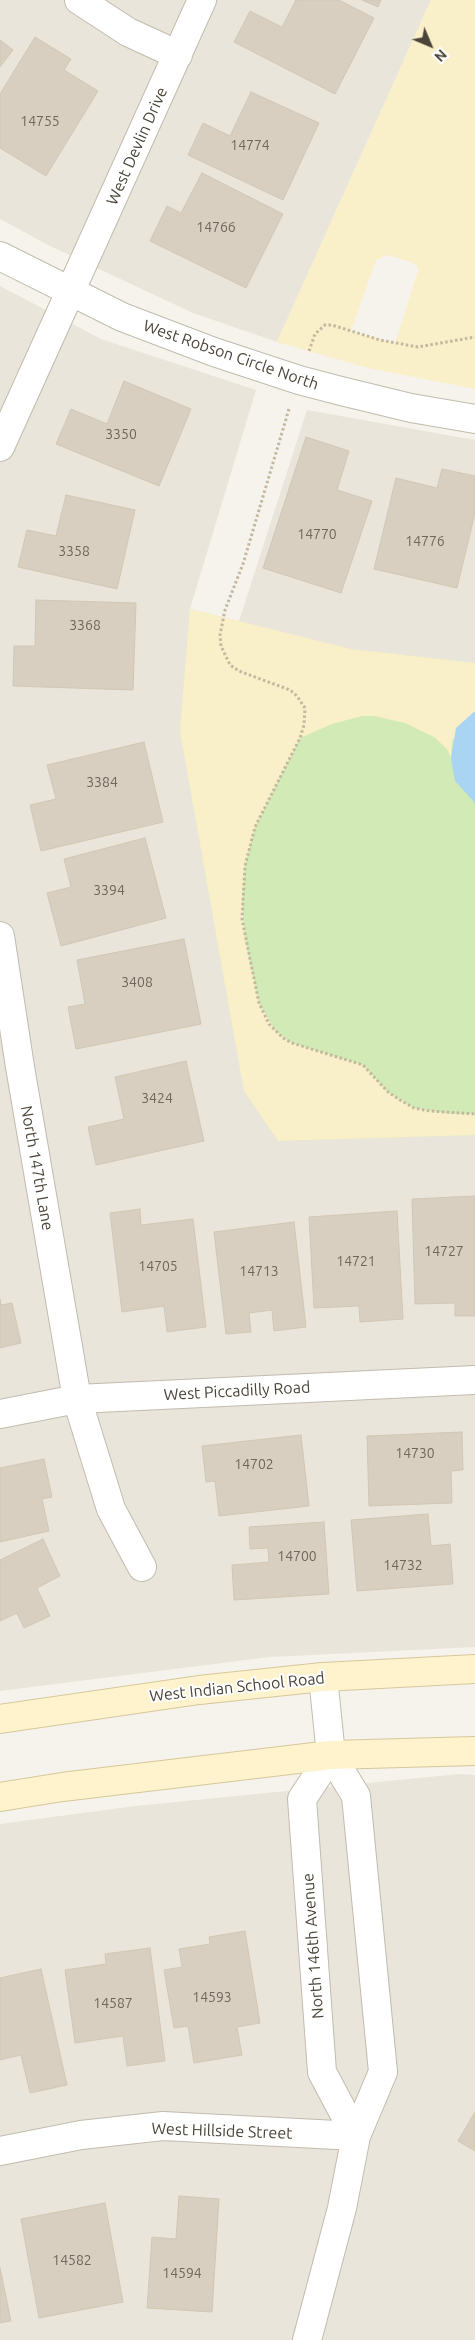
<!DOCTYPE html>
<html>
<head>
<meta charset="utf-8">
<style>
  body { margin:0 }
  #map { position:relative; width:475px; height:2340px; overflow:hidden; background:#f6f3ec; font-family:Ubuntu,sans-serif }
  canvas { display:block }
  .north { position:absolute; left:405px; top:20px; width:50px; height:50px; -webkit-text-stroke:4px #fff; paint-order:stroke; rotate:135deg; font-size:14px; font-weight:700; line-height:20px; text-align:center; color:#4b4439 }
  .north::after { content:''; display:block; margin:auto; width:18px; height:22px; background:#4b4439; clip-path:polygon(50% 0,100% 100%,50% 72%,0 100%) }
</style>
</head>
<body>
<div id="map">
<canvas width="475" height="2340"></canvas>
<div class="north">N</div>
</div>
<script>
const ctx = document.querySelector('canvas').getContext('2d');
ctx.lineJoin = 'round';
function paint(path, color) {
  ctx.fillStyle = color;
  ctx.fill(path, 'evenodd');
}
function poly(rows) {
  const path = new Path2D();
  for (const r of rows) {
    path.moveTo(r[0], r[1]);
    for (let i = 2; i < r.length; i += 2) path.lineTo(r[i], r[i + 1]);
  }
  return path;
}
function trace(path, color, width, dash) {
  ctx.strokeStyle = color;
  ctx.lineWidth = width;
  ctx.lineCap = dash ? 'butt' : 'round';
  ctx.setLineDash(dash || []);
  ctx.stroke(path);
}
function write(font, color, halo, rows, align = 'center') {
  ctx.font = font + ' Ubuntu,sans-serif';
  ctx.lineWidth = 4;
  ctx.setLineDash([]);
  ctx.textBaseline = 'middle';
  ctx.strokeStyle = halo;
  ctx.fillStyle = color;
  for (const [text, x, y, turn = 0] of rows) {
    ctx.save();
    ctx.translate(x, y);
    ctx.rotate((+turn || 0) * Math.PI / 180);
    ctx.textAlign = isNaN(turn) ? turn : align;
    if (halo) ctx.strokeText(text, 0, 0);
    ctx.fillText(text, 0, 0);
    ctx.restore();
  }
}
paint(poly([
  [0,0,431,0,277,342,193,313,50,246,0,219],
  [0,286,101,339,256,390,190,609,180,731,244,1091,278,1140,475,1135,475,1647,270,1657,0,1691],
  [307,410,475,440,475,663,351,649,239,621],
  [459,1774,475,1775,475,2340,0,2340,0,1824,135,1806]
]), '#eae5da');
paint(poly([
  [190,609,351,649,475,663,475,1135,278,1141,244,1091,180,731]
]), '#d2eab5');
paint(poly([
  [431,0,475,0,475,389,368,368,277,342],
  [387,255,411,262,417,266,418,271,395,343,351,331,376,260],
  [190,609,351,649,475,663,475,711,452,741,451,758,447,749,434,737,405,723,374,716,362,716,332,724,300,738,255,827,245,866,242,902,245,940,259,1003,276,1032,292,1043,363,1065,388,1092,414,1108,451,1114,475,1114,475,1135,278,1141,244,1091,180,731]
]), '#f9efc9');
paint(poly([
  [475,711,475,803,455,781,451,758,456,728]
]), '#a9d4f2');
const building = poly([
  [296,0,339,0,374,18,335,94,234,42,250,11,282,27,296,0],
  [362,0,381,0,378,7,362,0],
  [35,37,71,59,64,70,98,91,46,176,0,148,0,94,35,37],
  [0,40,13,50,0,67,0,40],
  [251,92,319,123,283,200,188,155,203,123,230,136,251,92],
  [202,173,283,214,246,288,150,241,167,206,181,213,202,173],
  [124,381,191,409,159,486,56,444,71,409,107,424,124,381],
  [306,437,349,451,337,490,372,501,341,593,263,568,306,437],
  [442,469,475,476,475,513,457,588,374,569,396,478,437,488,442,469],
  [66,495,135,510,117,589,18,567,27,530,56,536,66,495],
  [36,600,136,603,133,690,13,686,14,646,35,646,36,600],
  [144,742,163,822,41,851,30,805,56,799,47,765,144,742],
  [145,838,166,918,61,946,47,893,71,887,64,859,145,838],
  [184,939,201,1024,76,1049,68,1007,85,1004,77,960,184,939],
  [186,1061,204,1141,96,1165,88,1127,124,1119,115,1077,186,1061],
  [475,1196,475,1316,455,1316,455,1303,415,1304,412,1199,475,1196],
  [140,1209,141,1225,193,1219,206,1327,167,1332,164,1306,122,1312,110,1213,140,1209],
  [397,1211,403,1319,360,1322,359,1306,314,1308,309,1217,397,1211],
  [294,1222,306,1327,274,1331,272,1310,249,1313,251,1332,226,1334,214,1232,294,1222],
  [0,1299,1,1305,12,1303,21,1343,0,1348,0,1299],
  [462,1432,463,1470,451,1471,452,1503,369,1506,367,1436,462,1432],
  [301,1435,309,1506,219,1516,215,1481,206,1482,202,1446,301,1435],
  [44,1459,52,1497,42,1499,49,1531,0,1542,0,1468,44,1459],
  [428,1514,431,1546,450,1544,453,1584,357,1591,351,1520,428,1514],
  [324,1522,329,1594,234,1600,232,1565,269,1562,268,1548,250,1549,249,1527,324,1522],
  [43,1539,60,1576,37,1588,50,1616,24,1628,17,1613,0,1621,0,1560,43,1539],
  [245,1931,260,2023,237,2027,242,2055,194,2063,188,2026,174,2028,164,1970,182,1967,179,1949,210,1944,209,1937,245,1931],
  [150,1948,165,2061,127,2066,123,2036,75,2043,65,1970,106,1964,105,1954,150,1948],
  [41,1969,67,2085,30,2093,21,2055,0,2060,0,1978,41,1969],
  [475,2112,475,2151,458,2141,475,2112],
  [179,2196,219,2199,212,2312,147,2308,152,2237,176,2239,179,2196],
  [105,2203,123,2302,39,2318,21,2219,105,2203],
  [0,2268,11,2321,0,2323,0,2268]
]);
paint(building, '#d8cfc1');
trace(building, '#d3c7b4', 1);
const minor = poly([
  [79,0,128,32,178,55],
  [0,447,202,0],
  [0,936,20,1067,77,1399,111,1509,142,1567],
  [0,1414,77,1399,475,1380],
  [331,1755,302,1799,322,2072,356,2136],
  [0,2151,81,2135,163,2126,356,2136],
  [307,2340,342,2208,356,2136,383,2072,356,1796,331,1755,323,1677]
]);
const tertiary = poly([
  [0,256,122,317,214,352,299,380,341,391,411,408,475,419]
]);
const secondary = poly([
  [0,1719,199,1690,323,1677,475,1669],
  [0,1797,62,1787,331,1755,475,1751]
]);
trace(minor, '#c2bbae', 30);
trace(tertiary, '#c2bbae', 30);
trace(secondary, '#d6c79b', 30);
trace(poly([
  [309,351,315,334,325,325,332,325,380,340,418,347,475,337],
  [289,409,243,564,225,610,220,635,221,646,230,665,239,671,290,690,297,696,305,708,304,725,300,738,255,827,245,866,242,919,259,1003,269,1024,283,1038,292,1043,363,1065,388,1092,400,1100,414,1108,430,1111,475,1114]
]), '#c4b79f', 3, [2.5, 2.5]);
trace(minor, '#fff', 28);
trace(tertiary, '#fff', 28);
trace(secondary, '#fff3cd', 28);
write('14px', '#6e675b', null, [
  ["14755",40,121],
  ["14774",250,145],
  ["14766",216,227],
  ["3350",121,434],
  ["14770",317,534],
  ["14776",425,541],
  ["3358",74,551],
  ["3368",85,625],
  ["3384",102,782],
  ["3394",109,890],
  ["3408",137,982],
  ["3424",157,1098],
  ["14727",444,1251],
  ["14721",356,1261],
  ["14705",158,1266],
  ["14713",259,1271],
  ["14730",415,1453],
  ["14702",254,1464],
  ["14700",297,1556],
  ["14732",403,1565],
  ["14593",212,1997],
  ["14587",113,2003],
  ["14582",72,2260],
  ["14594",182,2273]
]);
write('16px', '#4b4439', '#fff', [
  ["West Devlin Drive",137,146,-66],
  ["West Robson Circle North",231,355,19],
  ["North 147th Lane",37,1168,80],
  ["West Piccadilly Road",237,1391,-3],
  ["West Indian School Road",237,1687,-6],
  ["North 146th Avenue",313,1946,-94],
  ["West Hillside Street",222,2131,2]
]);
</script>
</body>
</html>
